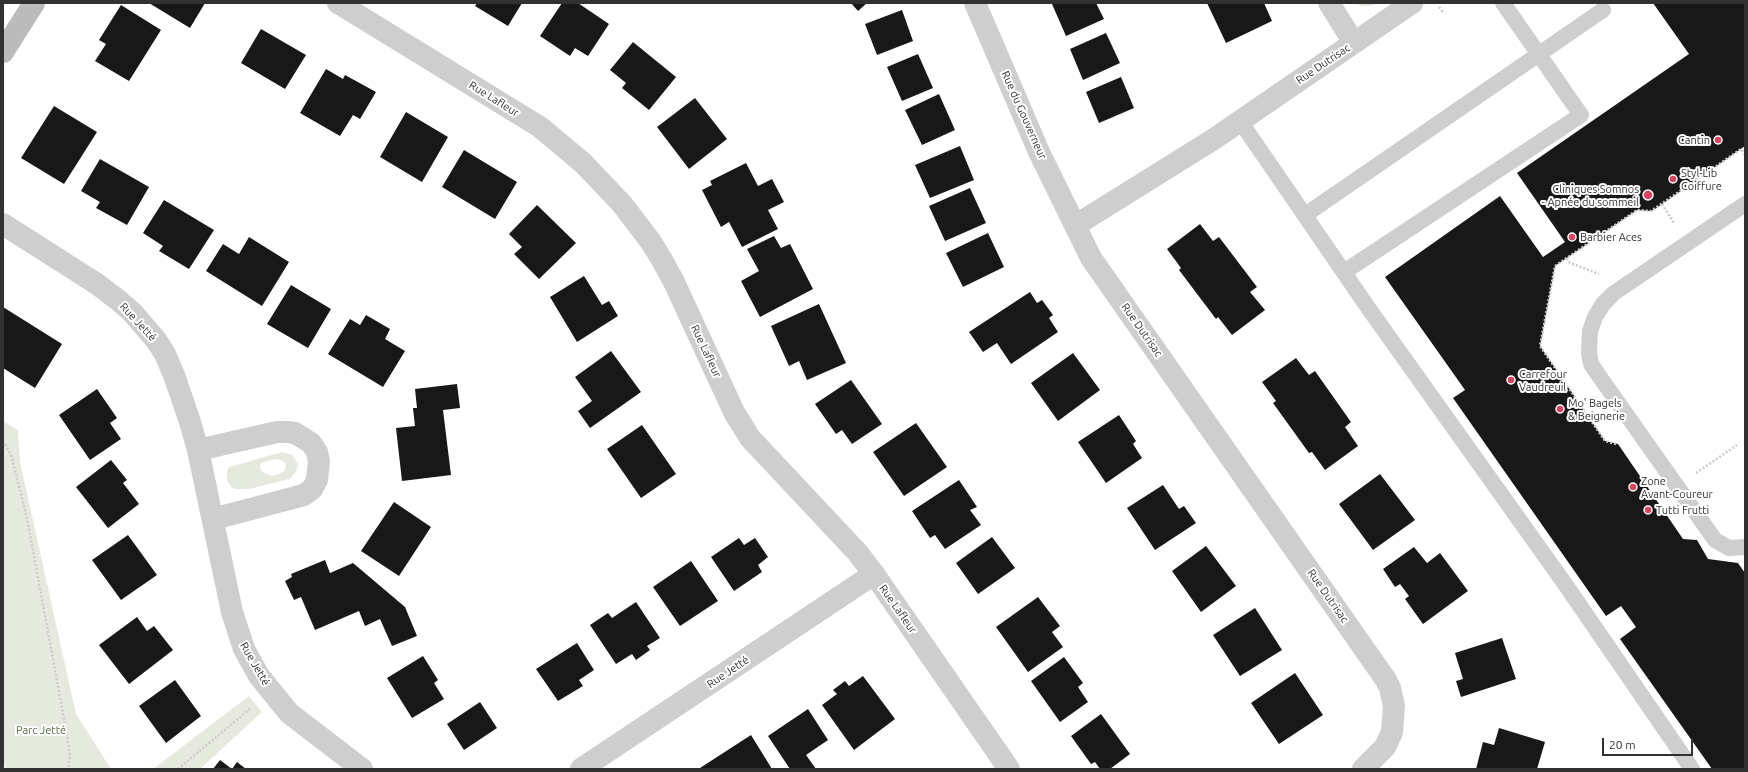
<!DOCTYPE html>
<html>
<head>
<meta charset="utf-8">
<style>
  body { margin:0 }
  #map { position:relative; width:1748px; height:772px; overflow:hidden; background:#fff; font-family:Ubuntu,sans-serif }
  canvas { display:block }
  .frame { position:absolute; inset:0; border:4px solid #313131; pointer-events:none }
  .scale { position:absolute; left:1602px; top:738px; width:91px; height:18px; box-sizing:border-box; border:2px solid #313131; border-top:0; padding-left:5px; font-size:12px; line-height:14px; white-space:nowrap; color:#313131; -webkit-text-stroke:3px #fff; paint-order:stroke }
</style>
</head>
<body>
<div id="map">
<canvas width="1748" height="772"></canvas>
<div class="frame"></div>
<div class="scale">20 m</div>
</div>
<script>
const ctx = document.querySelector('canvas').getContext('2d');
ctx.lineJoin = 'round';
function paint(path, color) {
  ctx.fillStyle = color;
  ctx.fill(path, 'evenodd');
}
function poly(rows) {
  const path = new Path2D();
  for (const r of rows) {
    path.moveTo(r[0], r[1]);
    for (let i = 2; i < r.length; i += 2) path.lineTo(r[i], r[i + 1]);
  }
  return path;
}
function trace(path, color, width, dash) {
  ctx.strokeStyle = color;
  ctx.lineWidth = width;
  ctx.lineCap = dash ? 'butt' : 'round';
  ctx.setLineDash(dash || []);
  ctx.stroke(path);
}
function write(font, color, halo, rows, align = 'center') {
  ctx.font = font + ' Ubuntu,sans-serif';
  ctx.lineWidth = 4;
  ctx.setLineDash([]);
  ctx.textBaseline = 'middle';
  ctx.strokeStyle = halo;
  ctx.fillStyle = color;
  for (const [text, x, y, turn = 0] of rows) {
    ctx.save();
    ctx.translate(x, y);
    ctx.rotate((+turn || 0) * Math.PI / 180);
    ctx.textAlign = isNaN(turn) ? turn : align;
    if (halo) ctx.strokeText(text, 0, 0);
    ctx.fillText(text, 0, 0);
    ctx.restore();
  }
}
paint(poly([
  [1352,3,1381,3,1369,6,1361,6],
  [3,421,18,430,20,462,76,714,111,769,8,769,3,766],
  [282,452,292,455,298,464,297,470,290,479,249,489,235,489,230,486,227,481,227,472,229,467],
  [275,459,281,460,285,463,286,467,284,471,279,474,272,476,262,472,260,467,261,463],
  [249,696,262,712,200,769,153,769]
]), '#e6eade');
paint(poly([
  [149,3,205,3,190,28],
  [477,3,522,3,508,26,475,6],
  [562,3,578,3,609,24,588,56,575,48,570,56,540,36],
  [851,3,867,3,858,11],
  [1055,3,1096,3,1104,19,1066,36,1052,4],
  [1207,3,1264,3,1272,21,1226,43],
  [1653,3,1745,3,1745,146,1655,209,1651,211,1637,210,1555,266,1540,346,1605,441,1618,444,1683,539,1697,540,1708,559,1738,563,1745,573,1745,769,1712,769,1620,639,1636,627,1621,606,1606,616,1453,398,1465,390,1385,277,1500,196,1543,257,1565,242,1517,173,1689,54],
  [121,5,161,30,129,81,95,61,106,44,99,40],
  [902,10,913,41,877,55,865,24],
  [261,29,306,55,285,89,241,63],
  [1106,33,1120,63,1083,80,1070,49],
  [633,42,676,77,649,110,622,88,626,83,610,70],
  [918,54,933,88,902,101,887,67],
  [326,69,343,79,345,75,376,92,360,119,353,115,340,136,300,113],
  [1121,77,1134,108,1099,123,1086,92],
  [939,94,955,130,922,145,905,110],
  [695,98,727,139,689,169,657,127],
  [54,106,97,132,64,184,21,158],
  [406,112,448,137,422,182,380,157],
  [960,146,974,180,930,198,915,165],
  [464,150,517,182,495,219,442,187],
  [100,159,149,187,127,225,96,208,100,202,81,191],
  [746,163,758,186,772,179,784,202,768,210,778,229,742,247,729,222,721,227,702,190,712,185,710,181],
  [970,188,986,223,945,241,929,206],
  [164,200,214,230,189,269,159,251,163,246,143,233],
  [537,205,576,243,539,279,514,254,522,247,509,234],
  [1200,224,1213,241,1219,237,1257,287,1250,292,1265,310,1232,335,1218,317,1216,319,1179,270,1181,268,1167,249],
  [988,233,1004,267,963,287,946,253],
  [774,236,781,248,790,244,813,289,760,317,741,281,759,271,747,249],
  [249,237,289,262,262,306,206,271,223,244,239,254],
  [584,276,602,305,609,301,618,316,577,342,550,297],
  [291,285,331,309,308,348,267,324],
  [1030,292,1037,303,1042,300,1053,315,1049,318,1058,332,1011,364,997,343,983,352,969,332],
  [819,304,846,363,807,380,799,361,789,366,771,326],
  [3,307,62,344,35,388,3,368],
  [366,315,390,329,385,339,405,351,383,387,328,354,350,319,360,325],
  [611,351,641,392,590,428,578,411,592,401,575,377],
  [1073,353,1100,390,1058,421,1031,383],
  [1296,358,1309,375,1315,371,1351,422,1345,427,1358,446,1325,470,1312,452,1309,453,1273,403,1276,401,1262,382],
  [851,380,882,424,852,444,842,430,836,434,815,404],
  [457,384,460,408,443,410,451,475,402,481,396,428,415,426,413,408,417,408,415,389],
  [97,389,117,418,110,423,121,439,90,460,59,415],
  [1119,415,1136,441,1133,444,1142,458,1106,483,1078,442],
  [916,423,947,467,904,496,873,452],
  [642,425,676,474,641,498,607,449],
  [111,460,127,480,123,483,139,504,108,528,76,487],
  [1380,474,1415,520,1373,550,1339,504],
  [959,480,977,507,970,510,981,525,945,549,935,535,930,538,912,511],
  [1163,485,1179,509,1184,506,1196,523,1155,550,1127,508],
  [394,502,431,527,399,576,361,551],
  [128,535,157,575,121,600,92,560],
  [992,537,1015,568,978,594,956,563],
  [739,538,744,545,755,538,768,557,758,565,762,572,734,591,711,557],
  [1206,546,1236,586,1201,612,1172,571],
  [1414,547,1427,563,1440,553,1468,591,1423,624,1405,599,1409,596,1400,584,1395,587,1383,569],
  [325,560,330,573,353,563,405,607,417,636,392,646,380,619,365,626,359,611,315,630,301,597,294,600,285,581,292,577,291,574],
  [691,561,718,601,680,626,653,587],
  [1038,597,1060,626,1052,632,1063,647,1028,672,996,627],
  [636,602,660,638,647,646,650,650,636,660,632,654,616,664,590,625,608,613,612,618],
  [1255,608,1282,650,1240,676,1213,635],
  [137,617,147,631,154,626,173,650,129,684,99,645],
  [1502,638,1516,679,1461,697,1456,681,1463,679,1455,653],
  [577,643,594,670,579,680,583,686,558,701,536,669],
  [423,656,438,680,434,683,444,699,412,718,387,678],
  [1064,657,1083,683,1078,687,1088,702,1060,722,1031,681],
  [1295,673,1323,715,1279,744,1251,703],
  [863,676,895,719,854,750,822,705,837,694,833,690,845,681,849,686],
  [175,680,201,716,166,743,139,706],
  [480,702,497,728,464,750,447,724],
  [808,709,828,740,806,755,816,769,790,769,768,736],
  [1101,714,1130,754,1110,769,1100,769,1095,762,1091,764,1071,736],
  [1499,728,1545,742,1537,769,1476,769,1483,742,1494,745],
  [751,735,772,769,701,769,700,768],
  [220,760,232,769,237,762,246,769,213,769]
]), '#181818');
trace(poly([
  [1439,7,1444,13],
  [1662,204,1674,223],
  [1567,258,1570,263,1599,274],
  [3,441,11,455,27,518,64,719,70,755,68,769],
  [1616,444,1605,441,1540,346,1555,266,1637,210,1651,211,1741,149,1745,155],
  [1696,473,1737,445],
  [178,769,251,708]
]), '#cbcbcb', 2.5, [2, 2]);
trace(poly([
  [1240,121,1369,309,1565,584,1692,769],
  [1745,204,1614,293,1603,304,1595,317,1590,331,1589,353,1591,364,1597,373,1715,540,1729,548,1745,547],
  [1305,215,1603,10],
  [1344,272,1581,115,1503,3]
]), '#cecece', 16);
trace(poly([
  [338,3,540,127,583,163,622,204,651,242,662,260,674,282,734,412,750,438,857,552,874,574,1009,769],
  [975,3,1039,152,1091,258,1386,680,1390,688,1394,706,1392,732,1385,747,1363,769],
  [1329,3,1354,43],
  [3,224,97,284,118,300,132,312,156,340,165,354,174,375,190,422,198,450,232,612,244,649,259,676,289,713,362,769],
  [1076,225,1214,139,1412,3],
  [198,450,277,432,287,432,295,433,311,443,317,452,319,461,317,480,312,489,304,495,213,519],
  [581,769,874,574]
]), '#cecece', 22);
trace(poly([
  [3,52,34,3]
]), '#bbb', 22);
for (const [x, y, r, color] of [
  [1718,140,4,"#d74560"],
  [1673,179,4,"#d74560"],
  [1648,195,5,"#d74560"],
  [1572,237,4,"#d74560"],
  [1511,380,4,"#d74560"],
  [1560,409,4,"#d74560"],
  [1633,487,4,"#d74560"],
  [1648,510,4,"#d74560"]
]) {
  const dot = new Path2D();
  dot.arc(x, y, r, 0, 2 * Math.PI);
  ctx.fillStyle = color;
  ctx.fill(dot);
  trace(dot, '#fff', 1.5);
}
write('11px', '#313131', '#fff', [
  ["Rue Dutrisac",1323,64,-34],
  ["Rue Lafleur",494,99,32],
  ["Rue du Gouverneur",1024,115,66],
  ["Rue Jetté",138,322,47],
  ["Rue Dutrisac",1142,330,55],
  ["Rue Lafleur",706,351,65],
  ["Rue Dutrisac",1328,596,55],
  ["Rue Lafleur",898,609,55],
  ["Rue Jetté",255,664,60],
  ["Rue Jetté",728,672,-34]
]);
write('11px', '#313131', '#fff', [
  ["Cantin",1710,140,"right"],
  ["Styl-Lib",1681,173],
  ["Coiffure",1681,186],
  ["Cliniques Somnos",1639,189,"right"],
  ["- Apnée du sommeil",1639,202,"right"],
  ["Barbier Aces",1580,237],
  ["Carrefour",1519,374],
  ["Vaudreuil",1519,387],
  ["Mo' Bagels",1568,403],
  ["& Beignerie",1568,416],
  ["Zone",1641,481],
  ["Avant-Coureur",1641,494],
  ["Tutti Frutti",1656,510]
], 'left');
write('11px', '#596a42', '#fff', [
  ["Parc Jetté",41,730]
]);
</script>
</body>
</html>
